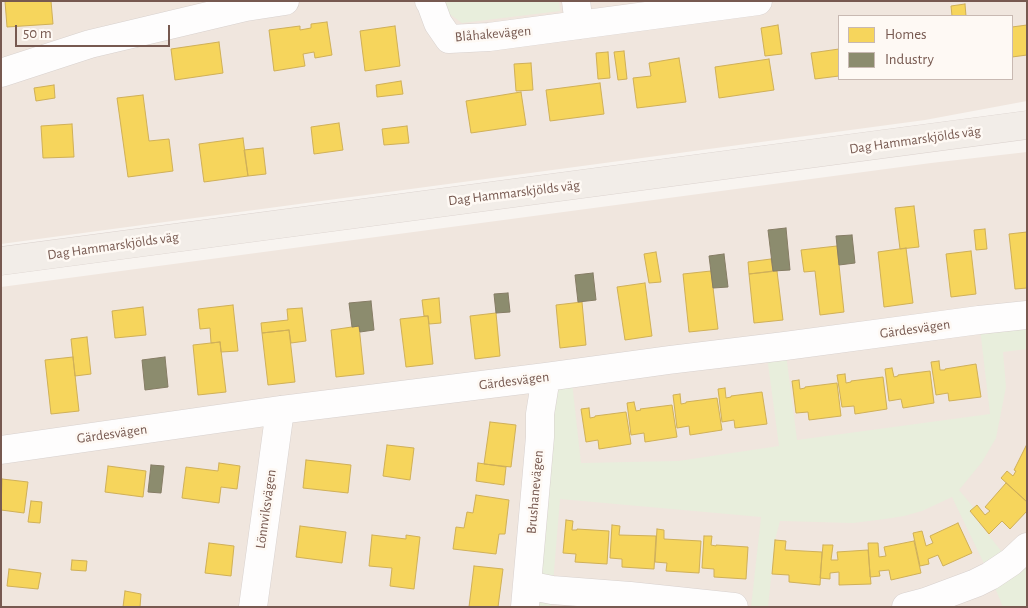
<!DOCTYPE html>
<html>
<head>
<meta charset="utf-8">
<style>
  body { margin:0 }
  #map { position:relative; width:1028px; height:608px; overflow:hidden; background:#f8f4f0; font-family:"Alegreya Sans",sans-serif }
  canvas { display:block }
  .frame { position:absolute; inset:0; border:2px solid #775950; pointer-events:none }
  .legend { position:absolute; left:838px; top:15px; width:175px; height:65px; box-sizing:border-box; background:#fef9f4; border:1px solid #c8b9b2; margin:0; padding:6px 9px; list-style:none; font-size:15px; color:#775950 }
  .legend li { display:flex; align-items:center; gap:10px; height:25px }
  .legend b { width:25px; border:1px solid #c8b9b2 }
  .scale { position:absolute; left:15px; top:25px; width:155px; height:22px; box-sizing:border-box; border:2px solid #775950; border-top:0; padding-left:6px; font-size:15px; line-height:18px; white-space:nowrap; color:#775950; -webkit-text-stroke:4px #fef9f4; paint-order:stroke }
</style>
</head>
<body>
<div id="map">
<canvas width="1028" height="608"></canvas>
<div class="frame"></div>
<ul class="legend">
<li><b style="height:14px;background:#f6d55c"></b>Homes</li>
<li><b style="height:14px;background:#8c8c6e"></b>Industry</li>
</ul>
<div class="scale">50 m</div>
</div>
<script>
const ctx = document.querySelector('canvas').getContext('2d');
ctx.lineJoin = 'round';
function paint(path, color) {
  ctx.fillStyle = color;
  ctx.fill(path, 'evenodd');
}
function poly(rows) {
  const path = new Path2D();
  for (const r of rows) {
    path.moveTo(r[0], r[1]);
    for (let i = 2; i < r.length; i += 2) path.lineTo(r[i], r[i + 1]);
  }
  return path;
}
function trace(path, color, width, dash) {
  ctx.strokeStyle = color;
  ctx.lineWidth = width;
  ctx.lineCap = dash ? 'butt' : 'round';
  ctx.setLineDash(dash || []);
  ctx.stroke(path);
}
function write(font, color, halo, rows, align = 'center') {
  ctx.font = font + ' "Alegreya Sans",sans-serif';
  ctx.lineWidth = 5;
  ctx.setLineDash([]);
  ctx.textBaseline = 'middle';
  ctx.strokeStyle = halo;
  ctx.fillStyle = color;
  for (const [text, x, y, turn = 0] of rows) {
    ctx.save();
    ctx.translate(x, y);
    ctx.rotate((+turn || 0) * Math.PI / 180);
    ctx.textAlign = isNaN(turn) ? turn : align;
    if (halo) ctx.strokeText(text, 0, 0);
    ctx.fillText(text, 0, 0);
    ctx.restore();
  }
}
paint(poly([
  [1,1,1027,1,1027,101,925,120,1,244],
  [839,16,1012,16,1012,79,839,79],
  [1027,152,1027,607,1,607,1,287,931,163]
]), '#f0e6de');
paint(poly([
  [443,1,559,1,560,11,462,23,444,10],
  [1027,315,1027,349,1003,352,1006,387,996,438,982,462,959,490,974,508,970,512,1010,562,1027,547,1027,607,1003,607,990,576,952,497,922,511,904,516,885,519,853,523,780,521,775,540,768,607,751,607,761,517,560,499,551,607,525,607,546,377,571,373,581,463,678,461,779,446,766,349,785,346,797,440,990,414,979,320]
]), '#e8eedc');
const homes = poly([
  [5,1,51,1,53,24,7,27,5,1],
  [965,4,966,16,952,16,951,6,965,4],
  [327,22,332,55,315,58,314,52,303,54,305,66,274,71,269,30,300,26,300,30,311,28,311,24,327,22],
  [778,25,782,54,765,56,761,28,778,25],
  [1027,25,1027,55,1012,57,1012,27,1027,25],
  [395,26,400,66,365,71,360,31,395,26],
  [219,42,223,73,175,80,171,49,219,42],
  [839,49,839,76,815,79,811,53,839,49],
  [624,51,627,79,618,80,614,52,624,51],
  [608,52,610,78,598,79,596,53,608,52],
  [679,58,686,102,637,108,633,78,651,76,649,63,679,58],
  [769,59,774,90,719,98,715,67,769,59],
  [531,63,533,90,516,91,514,64,531,63],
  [401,81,403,94,377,97,376,85,401,81],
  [600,83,604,114,550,121,546,90,600,83],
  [54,85,55,98,36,101,34,88,54,85],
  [521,92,526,125,471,133,466,101,521,92],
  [143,95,149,141,169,139,173,171,128,177,117,98,143,95],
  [339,123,343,150,314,154,311,127,339,123],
  [72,124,74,157,43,158,41,126,72,124],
  [407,126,409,143,384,145,382,129,407,126],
  [243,138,248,176,204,182,199,144,243,138],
  [263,148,266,174,248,176,244,150,263,148],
  [914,206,919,247,900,249,895,208,914,206],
  [985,229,987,249,976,250,974,230,985,229],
  [1027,232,1027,288,1015,289,1009,234,1027,232],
  [837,246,844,312,820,315,815,271,804,272,801,250,837,246],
  [906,248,913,303,884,307,878,252,906,248],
  [971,251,976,294,951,297,946,254,971,251],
  [656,252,661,282,649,283,644,254,656,252],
  [771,259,773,271,749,274,748,262,771,259],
  [711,271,718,329,689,332,683,274,711,271],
  [777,271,783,320,754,323,749,274,777,271],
  [645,283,652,336,625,340,617,287,645,283],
  [439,298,441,323,429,324,428,316,424,316,422,300,439,298],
  [582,302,586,345,560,348,556,305,582,302],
  [233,305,238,351,221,352,220,342,211,343,210,328,200,329,198,309,233,305],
  [143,307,146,335,115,338,112,311,143,307],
  [302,308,306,341,291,343,289,330,262,333,261,323,288,320,287,309,302,308],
  [496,313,500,356,475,359,470,316,496,313],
  [428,316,433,364,406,367,400,319,428,316],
  [359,326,364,374,336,377,331,330,359,326],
  [289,330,295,382,268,385,262,333,289,330],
  [87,337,91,374,75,376,71,339,87,337],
  [220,342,226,392,198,395,193,345,220,342],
  [73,357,79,411,51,414,45,360,73,357],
  [939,361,940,370,945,370,945,369,976,364,981,397,949,401,948,393,936,395,931,362,939,361],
  [892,368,894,377,898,376,898,375,930,371,934,403,903,408,901,399,889,401,885,369,892,368],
  [845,374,846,383,851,382,851,381,883,377,887,409,855,414,854,406,842,407,837,375,845,374],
  [799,380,800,389,805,388,805,387,837,383,841,416,809,420,808,412,796,413,792,381,799,380],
  [725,388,726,398,731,397,731,396,762,392,767,424,735,428,734,420,722,422,718,389,725,388],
  [680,394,681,404,686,403,686,402,717,398,722,430,690,435,689,426,677,428,673,395,680,394],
  [634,402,636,411,641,410,640,409,672,405,677,437,645,442,644,433,631,435,627,403,634,402],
  [589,408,590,418,595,417,595,416,626,412,631,444,599,449,598,440,586,442,581,409,589,408],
  [490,422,516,425,511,467,484,464,490,422],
  [1027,444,1027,500,1026,501,1001,478,1007,471,1013,476,1016,471,1014,470,1027,444],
  [387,445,414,448,410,480,383,476,387,445],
  [306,460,351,465,348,493,303,488,306,460],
  [219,463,240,466,237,489,221,487,219,503,182,498,186,467,218,471,219,463],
  [478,463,506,467,504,485,476,481,478,463],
  [108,466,146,471,143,497,105,492,108,466],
  [2,479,28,482,24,513,1,510,2,479],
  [1006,483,1027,502,1027,511,1010,529,1002,521,989,534,970,511,977,505,985,515,990,511,985,507,1006,483],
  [476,495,509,500,505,534,499,534,496,554,453,549,456,527,464,528,467,512,473,513,476,495],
  [31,501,42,502,40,523,28,522,31,501],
  [566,520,573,521,572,530,577,530,577,529,609,531,607,564,575,562,576,554,563,553,566,520],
  [958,523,972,553,943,566,938,555,928,559,929,564,920,566,913,533,922,531,926,546,933,543,930,536,958,523],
  [612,525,620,526,619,535,656,536,654,569,622,567,622,559,610,558,612,525],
  [300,526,346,532,342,563,296,557,300,526],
  [657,529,664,530,664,539,701,541,699,573,666,571,667,563,655,562,657,529],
  [372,535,406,539,406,535,420,537,414,589,390,586,392,568,369,566,372,535],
  [704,536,712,536,711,545,716,546,716,545,748,547,746,579,714,577,714,569,702,568,704,536],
  [775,540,786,541,785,550,822,552,820,585,789,582,789,575,772,574,775,540],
  [914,541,921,573,891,580,889,570,879,571,880,576,870,577,868,543,878,543,879,557,886,556,884,547,914,541],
  [209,543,234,546,231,576,205,573,209,543],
  [823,545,833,545,831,560,838,560,837,552,868,550,871,584,839,585,839,572,830,573,830,579,820,578,823,545],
  [72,560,87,561,86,571,71,570,72,560],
  [474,566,503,569,498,607,469,607,474,566],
  [9,569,41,573,38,589,7,586,9,569],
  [125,591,141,594,140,607,123,607,125,591]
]);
paint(homes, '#f6d55c');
trace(homes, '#d0b058', 1);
const industry = poly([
  [786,228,790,270,773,271,768,230,786,228],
  [852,235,855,263,839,265,836,236,852,235],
  [724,254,728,287,713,288,709,256,724,254],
  [593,273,596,300,578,302,575,275,593,273],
  [508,293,510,312,496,313,494,294,508,293],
  [371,301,374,330,360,332,359,326,352,327,349,303,371,301],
  [165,357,168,387,145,390,142,360,165,357],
  [151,465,164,466,161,493,148,492,151,465]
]);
paint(industry, '#8c8c6e');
trace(industry, '#867d65', 1);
const minor = poly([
  [429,1,431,4,438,23,449,39,489,37,758,1],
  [576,1,579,25],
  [1,73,90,44,246,7,285,1],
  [1,450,280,410,546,377,669,360,785,346,979,320,1027,315],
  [527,585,552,590,630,596,734,607],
  [253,607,280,410],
  [525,607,540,437,540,414,546,377],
  [906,607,925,602,976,583,990,576,1011,562,1027,547]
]);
const major = poly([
  [1,261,1027,125]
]);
trace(minor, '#d8d1ce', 29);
trace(major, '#d9d0cc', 29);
trace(minor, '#fefdfd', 28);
trace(major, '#f2ede8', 28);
write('14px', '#775950', '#fef9f4', [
  ["Blåhakevägen",493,34,-5],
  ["Dag Hammarskjölds väg",915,140,-8],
  ["Dag Hammarskjölds väg",514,193,-7],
  ["Dag Hammarskjölds väg",113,246,-8],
  ["Gärdesvägen",915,329,-8],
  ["Gärdesvägen",514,381,-7],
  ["Gärdesvägen",112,434,-8],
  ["Brushanevägen",535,492,-85],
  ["Lönnviksvägen",266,509,-82]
]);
</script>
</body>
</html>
